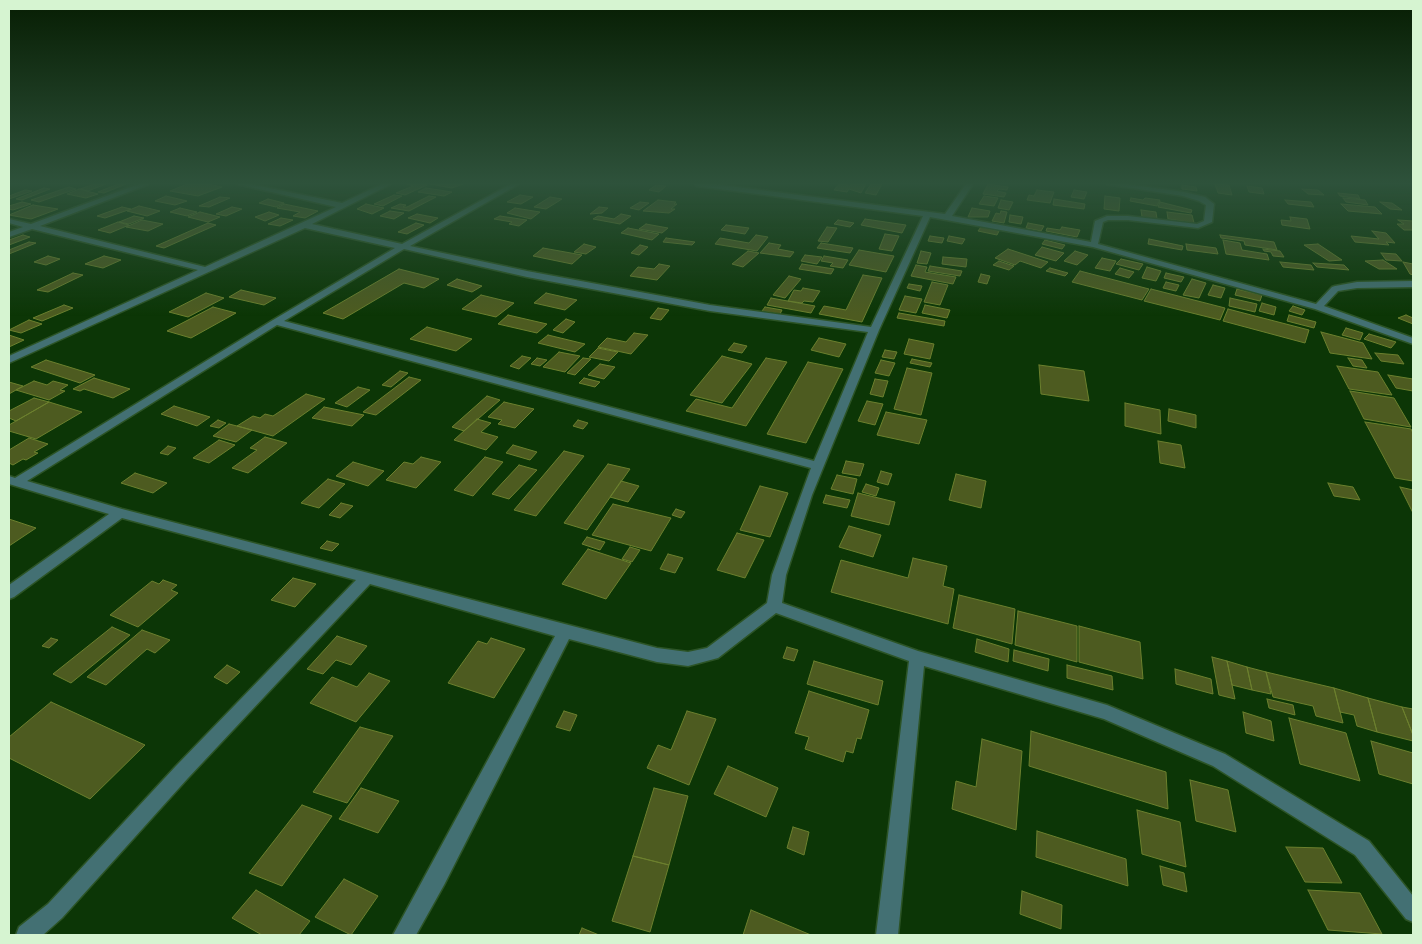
<!DOCTYPE html>
<html>
<head>
<meta charset="utf-8">
<style>
  body { margin:0 }
  #map { position:relative; width:1422px; height:944px; overflow:hidden; background:#0c3606; font-family:"Asap Condensed",sans-serif }
  canvas { display:block }
  .frame { position:absolute; inset:0; border:10px solid #d6f4d1; pointer-events:none }
</style>
</head>
<body>
<div id="map">
<canvas width="1422" height="944"></canvas>
<div class="frame"></div>
</div>
<script>
const ctx = document.querySelector('canvas').getContext('2d');
ctx.lineJoin = 'round';
function paint(path, color) {
  ctx.fillStyle = color;
  ctx.fill(path, 'evenodd');
}
function poly(rows) {
  const path = new Path2D();
  for (const r of rows) {
    path.moveTo(r[0], r[1]);
    for (let i = 2; i < r.length; i += 2) path.lineTo(r[i], r[i + 1]);
  }
  return path;
}
function trace(path, color, width, dash) {
  ctx.strokeStyle = color;
  ctx.lineWidth = width;
  ctx.lineCap = dash ? 'butt' : 'round';
  ctx.setLineDash(dash || []);
  ctx.stroke(path);
}
const building = poly([
  [94,184,106,184,88,191,80,189,94,184],
  [118,184,126,184,104,193,98,192,118,184],
  [187,184,208,184,222,187,198,196,170,191,187,184],
  [407,184,424,184,427,185,405,195,396,193,413,186,407,184],
  [430,184,463,184,452,188,430,184],
  [839,184,848,185,866,184,861,193,849,189,847,192,834,190,839,184],
  [871,184,882,184,876,195,865,193,871,184],
  [988,184,1008,187,1007,190,999,189,997,191,1006,193,1004,197,983,194,988,184],
  [1215,184,1229,185,1232,195,1218,193,1215,184],
  [656,185,666,186,659,192,649,190,656,185],
  [1182,185,1196,187,1197,191,1182,189,1182,185],
  [1247,186,1262,188,1264,194,1249,192,1247,186],
  [69,187,76,189,39,202,31,200,69,187],
  [44,188,50,189,22,200,16,199,44,188],
  [426,188,452,192,444,196,418,192,426,188],
  [79,189,98,194,86,198,67,194,79,189],
  [1302,189,1318,190,1324,195,1308,194,1302,189],
  [25,190,32,191,9,199,9,196,25,190],
  [1037,190,1054,192,1050,203,1027,200,1029,195,1034,196,1037,190],
  [1074,190,1087,192,1084,199,1071,197,1074,190],
  [1338,193,1358,195,1360,199,1340,196,1338,193],
  [394,195,402,196,383,206,374,204,394,195],
  [520,195,533,197,521,204,507,202,520,195],
  [166,196,187,201,175,205,155,201,166,196],
  [429,196,436,197,409,211,391,208,400,204,406,205,403,207,407,207,429,196],
  [984,196,998,198,994,206,979,204,984,196],
  [1105,196,1120,198,1119,211,1104,209,1105,196],
  [220,197,230,198,209,207,199,206,220,197],
  [550,197,562,199,546,209,534,207,550,197],
  [1131,198,1143,200,1145,198,1160,200,1157,206,1130,201,1131,198],
  [1343,198,1365,200,1368,205,1346,202,1343,198],
  [268,199,284,203,276,207,259,203,268,199],
  [1054,199,1085,204,1084,209,1053,205,1054,199],
  [658,200,676,202,674,204,677,204,671,209,675,209,669,213,643,211,658,200],
  [1001,200,1013,202,1009,210,998,208,1001,200],
  [1285,200,1311,202,1314,207,1288,204,1285,200],
  [22,202,31,204,13,210,9,209,9,206,22,202],
  [640,202,649,203,639,210,630,208,640,202],
  [1160,202,1192,210,1191,213,1158,207,1160,202],
  [1380,202,1392,203,1402,210,1390,209,1380,202],
  [284,204,318,211,305,218,293,216,300,212,277,208,284,204],
  [366,204,384,208,372,214,357,209,366,204],
  [1341,204,1375,207,1382,214,1348,211,1341,204],
  [33,205,58,209,31,219,9,215,33,205],
  [139,206,160,211,147,216,127,211,139,206],
  [122,207,131,209,105,218,97,216,122,207],
  [232,207,242,209,226,216,216,214,232,207],
  [599,207,608,208,602,213,590,214,599,207],
  [180,208,197,212,187,216,170,212,180,208],
  [515,208,540,212,531,219,507,213,515,208],
  [972,208,990,211,988,217,968,217,972,208],
  [1141,210,1156,212,1157,219,1142,217,1141,210],
  [390,211,404,213,394,219,380,216,390,211],
  [1001,211,1007,212,1004,223,992,221,996,213,1000,214,1001,211],
  [200,212,220,217,208,222,188,217,200,212],
  [269,212,279,215,265,221,255,217,269,212],
  [1167,212,1192,215,1194,223,1168,219,1167,212],
  [417,214,438,218,430,223,408,218,417,214],
  [621,214,631,216,620,224,593,219,598,216,614,219,621,214],
  [1010,215,1023,217,1021,224,1009,222,1010,215],
  [134,216,144,218,129,224,119,222,134,216],
  [500,216,527,220,519,226,509,224,512,222,494,219,500,216],
  [1290,217,1307,219,1310,229,1282,225,1281,220,1291,221,1290,217],
  [281,218,293,220,280,226,268,224,281,218],
  [865,219,906,225,902,233,861,225,865,219],
  [142,220,163,224,148,231,126,227,142,220],
  [838,220,854,223,850,227,834,224,838,220],
  [1398,220,1413,221,1413,230,1404,230,1397,224,1404,224,1398,220],
  [118,222,129,225,110,233,98,230,118,222],
  [208,223,216,225,164,248,156,246,208,223],
  [416,223,424,225,407,234,398,232,416,223],
  [1028,223,1044,226,1041,231,1026,228,1028,223],
  [646,224,668,228,662,233,639,229,646,224],
  [726,225,749,228,745,234,721,230,726,225],
  [827,227,837,228,828,242,818,241,827,227],
  [981,227,999,231,997,235,978,231,981,227],
  [1062,227,1080,230,1077,237,1046,231,1047,228,1060,230,1062,227],
  [628,228,659,234,652,240,621,233,628,228],
  [1372,231,1386,233,1395,243,1386,242,1389,245,1355,242,1351,236,1379,239,1372,231],
  [885,234,899,236,892,251,879,249,885,234],
  [23,235,30,237,9,245,9,240,23,235],
  [756,235,768,237,757,251,715,244,720,238,749,243,756,235],
  [1220,235,1274,242,1277,250,1245,245,1244,241,1221,238,1220,235],
  [930,236,944,238,942,243,928,241,930,236],
  [949,236,965,239,962,244,947,241,949,236],
  [666,238,695,242,692,245,663,242,666,238],
  [1149,239,1183,246,1182,250,1148,244,1149,239],
  [1045,240,1065,245,1062,249,1042,244,1045,240],
  [1223,240,1240,243,1242,250,1267,254,1269,260,1226,254,1223,240],
  [29,242,36,243,9,254,9,250,29,242],
  [769,243,781,245,778,249,794,252,790,257,760,253,769,243],
  [821,243,853,248,850,253,817,248,821,243],
  [584,244,596,247,586,254,574,252,584,244],
  [1186,244,1216,248,1218,254,1187,250,1186,244],
  [1318,244,1342,260,1329,261,1304,245,1318,244],
  [640,245,648,247,639,255,631,253,640,245],
  [1042,247,1064,253,1056,261,1035,255,1042,247],
  [543,248,582,255,572,264,533,256,543,248],
  [1008,249,1048,262,1041,268,1020,261,1015,265,995,258,1008,249],
  [1263,249,1280,251,1284,257,1273,256,1271,252,1264,251,1263,249],
  [859,250,894,256,886,272,849,265,859,250],
  [748,251,759,253,743,267,732,264,748,251],
  [921,251,931,253,927,264,917,263,921,251],
  [1075,251,1088,255,1077,265,1064,261,1075,251],
  [1381,253,1396,254,1402,261,1386,260,1381,253],
  [805,255,822,257,817,264,801,261,805,255],
  [48,256,60,259,46,265,34,262,48,256],
  [104,256,121,260,103,268,85,264,104,256],
  [824,256,848,260,843,268,830,266,833,263,821,261,824,256],
  [943,257,967,259,966,267,942,264,943,257],
  [1102,258,1116,261,1110,271,1095,268,1102,258],
  [1121,259,1143,264,1139,270,1116,264,1121,259],
  [1383,260,1397,269,1379,269,1365,261,1383,260],
  [999,261,1014,266,1009,270,993,265,999,261],
  [1280,262,1311,265,1314,270,1283,267,1280,262],
  [1403,262,1413,264,1413,275,1410,274,1403,262],
  [1313,263,1344,265,1349,270,1317,267,1313,263],
  [659,264,670,266,657,280,630,276,638,267,654,269,659,264],
  [802,264,834,269,831,274,799,269,802,264],
  [916,265,927,267,925,272,956,277,953,284,911,276,916,265],
  [930,266,962,271,960,276,928,271,930,266],
  [1147,267,1161,271,1156,281,1142,278,1147,267],
  [1050,268,1068,273,1065,276,1046,271,1050,268],
  [1120,268,1134,272,1129,278,1115,274,1120,268],
  [399,269,439,279,424,288,404,283,343,319,323,313,399,269],
  [1080,271,1149,289,1142,300,1072,282,1080,271],
  [73,273,83,275,48,292,37,290,73,273],
  [1166,273,1184,277,1181,282,1164,278,1166,273],
  [981,274,990,276,987,284,978,282,981,274],
  [863,275,882,278,862,322,819,314,824,306,846,310,863,275],
  [789,276,801,279,785,298,773,295,789,276],
  [457,279,482,286,472,292,447,285,457,279],
  [1192,279,1206,283,1199,298,1183,295,1192,279],
  [932,282,948,285,940,305,924,302,932,282],
  [1166,282,1179,285,1176,291,1163,288,1166,282],
  [909,284,922,286,920,291,907,288,909,284],
  [1213,285,1225,288,1221,298,1208,295,1213,285],
  [803,288,820,291,813,302,804,301,802,303,788,301,794,290,801,291,803,288],
  [1151,289,1225,308,1220,320,1144,301,1151,289],
  [1237,289,1262,295,1260,301,1235,295,1237,289],
  [241,290,276,298,264,305,229,297,241,290],
  [206,293,224,298,188,317,169,312,206,293],
  [546,293,577,300,565,310,534,303,546,293],
  [481,295,514,303,496,317,462,309,481,295],
  [905,296,922,299,916,313,899,310,905,296],
  [771,298,815,306,811,313,767,305,771,298],
  [1230,298,1257,304,1255,312,1229,306,1230,298],
  [1262,303,1276,307,1274,315,1259,311,1262,303],
  [64,305,73,308,42,321,33,318,64,305],
  [925,305,950,310,947,318,922,313,925,305],
  [1293,306,1305,310,1302,315,1289,311,1293,306],
  [213,307,236,313,191,338,167,331,213,307],
  [765,307,782,310,780,314,762,311,765,307],
  [658,308,669,310,661,320,650,318,658,308],
  [1228,309,1309,330,1305,343,1223,321,1228,309],
  [899,313,945,321,944,326,897,318,899,313],
  [508,315,547,324,537,333,498,324,508,315],
  [1289,315,1316,322,1314,328,1287,321,1289,315],
  [1406,315,1413,318,1413,324,1398,318,1406,315],
  [566,319,575,322,563,333,553,330,566,319],
  [29,320,42,324,21,333,9,330,29,320],
  [427,327,472,339,456,351,410,339,427,327],
  [1346,328,1363,333,1360,340,1342,335,1346,328],
  [1321,332,1363,343,1372,359,1330,353,1321,332],
  [634,333,648,335,631,354,598,347,607,338,626,342,634,333],
  [1369,334,1396,342,1391,348,1364,339,1369,334],
  [9,335,24,340,9,347,9,335],
  [548,335,585,344,575,352,538,343,548,335],
  [819,338,846,344,839,357,811,350,819,338],
  [909,339,934,344,930,359,904,354,909,339],
  [734,343,747,346,742,353,728,350,734,343],
  [598,348,618,352,609,361,589,357,598,348],
  [885,350,897,352,894,359,882,357,885,350],
  [559,352,580,356,565,372,543,367,559,352],
  [1375,353,1398,355,1404,364,1381,361,1375,353],
  [522,356,531,358,519,369,510,366,522,356],
  [722,356,752,364,722,403,690,395,722,356],
  [537,358,547,360,540,366,531,364,537,358],
  [583,358,591,359,575,375,567,373,583,358],
  [766,358,787,362,746,426,686,411,696,399,732,408,766,358],
  [1348,358,1362,360,1367,368,1353,366,1348,358],
  [912,359,932,363,930,367,910,363,912,359],
  [46,360,69,367,95,375,80,383,31,367,46,360],
  [881,360,895,363,889,376,875,373,881,360],
  [808,362,843,369,806,443,767,434,808,362],
  [600,364,615,367,604,379,588,375,600,364],
  [1039,365,1084,371,1089,401,1041,394,1039,365],
  [1337,366,1378,372,1392,395,1349,389,1337,366],
  [907,368,932,373,921,415,894,409,907,368],
  [400,371,408,373,391,387,382,385,400,371],
  [1388,375,1413,379,1413,391,1396,388,1388,375],
  [409,377,421,380,376,415,363,412,409,377],
  [94,378,130,389,113,398,84,389,80,391,73,389,94,378],
  [584,378,600,382,595,387,579,383,584,378],
  [875,379,888,381,883,397,870,394,875,379],
  [34,381,47,385,53,381,68,385,60,390,65,391,49,400,16,390,34,381],
  [9,382,23,386,9,394,9,382],
  [358,387,370,390,347,407,335,403,358,387],
  [1350,391,1394,398,1411,427,1364,419,1350,391],
  [306,394,325,399,273,436,237,426,253,416,260,418,265,414,273,416,306,394],
  [487,396,500,400,464,431,452,427,487,396],
  [34,398,49,402,16,421,9,418,9,411,34,398],
  [867,401,883,404,875,425,858,421,867,401],
  [49,402,82,412,36,439,9,431,9,425,49,402],
  [504,402,534,409,515,428,498,424,502,420,488,417,504,402],
  [1125,403,1160,410,1161,434,1125,426,1125,403],
  [174,406,210,417,197,426,161,414,174,406],
  [324,407,364,415,352,426,312,418,324,407],
  [1169,409,1196,415,1196,428,1168,421,1169,409],
  [886,412,927,420,919,444,877,435,886,412],
  [477,419,491,423,481,432,498,437,486,450,454,440,477,419],
  [218,420,226,423,219,428,210,426,218,420],
  [578,420,588,423,583,429,573,426,578,420],
  [1365,422,1411,429,1413,433,1413,481,1395,478,1365,422],
  [229,424,237,426,252,430,236,442,213,436,229,424],
  [265,437,287,443,248,473,232,468,257,450,250,448,265,437],
  [29,438,48,444,34,452,38,453,26,460,23,459,13,465,9,463,9,450,29,438],
  [219,440,235,445,209,463,193,458,219,440],
  [1158,441,1181,445,1185,468,1160,463,1158,441],
  [513,445,537,452,530,460,506,453,513,445],
  [168,446,176,448,168,455,160,453,168,446],
  [564,451,584,456,536,516,514,510,564,451],
  [421,457,441,462,416,488,386,480,404,462,413,464,421,457],
  [485,457,503,462,473,496,454,490,485,457],
  [846,461,864,464,860,476,842,473,846,461],
  [353,462,384,471,368,486,336,476,353,462],
  [608,464,630,469,587,530,564,523,608,464],
  [519,465,537,470,509,499,492,494,519,465],
  [881,471,892,474,888,485,877,482,881,471],
  [135,473,167,483,153,493,121,483,135,473],
  [956,474,986,481,981,508,949,500,956,474],
  [837,475,857,479,853,494,831,489,837,475],
  [328,479,345,484,319,508,301,503,328,479],
  [621,481,639,486,628,502,610,497,621,481],
  [1328,483,1353,487,1360,500,1334,496,1328,483],
  [866,484,879,488,876,496,862,492,866,484],
  [760,486,788,493,770,537,740,530,760,486],
  [1400,487,1413,490,1413,513,1400,487],
  [858,493,895,502,889,525,851,516,858,493],
  [826,495,850,500,847,508,823,503,826,495],
  [341,503,353,506,340,518,329,515,341,503],
  [613,504,671,518,651,551,592,535,613,504],
  [676,509,685,512,681,518,672,515,676,509],
  [9,519,36,528,9,546,9,519],
  [849,526,881,535,873,557,839,547,849,526],
  [737,533,764,540,745,578,717,570,737,533],
  [587,537,605,542,600,550,582,544,587,537],
  [327,541,339,544,332,551,320,548,327,541],
  [630,547,640,550,632,562,622,559,630,547],
  [588,549,631,563,606,599,562,584,588,549],
  [668,554,683,558,675,573,660,569,668,554],
  [913,558,947,566,943,586,954,589,948,624,831,592,841,560,908,578,913,558],
  [293,578,316,584,295,607,271,600,293,578],
  [163,580,177,585,171,590,178,593,138,627,110,615,152,581,159,584,163,580],
  [959,595,1015,609,1012,644,953,628,959,595],
  [1018,611,1077,626,1077,662,1015,645,1018,611],
  [1079,626,1140,642,1143,679,1079,662,1079,626],
  [112,627,130,635,71,683,53,674,112,627],
  [142,630,170,640,155,653,147,649,106,685,87,677,142,630],
  [337,636,367,646,351,665,336,660,323,674,307,669,337,636],
  [51,638,58,640,49,648,42,646,51,638],
  [491,638,525,649,494,698,448,683,478,641,487,644,491,638],
  [977,639,1009,649,1008,662,975,652,977,639],
  [787,647,798,650,794,661,783,658,787,647],
  [1014,650,1049,659,1048,671,1013,661,1014,650],
  [1212,657,1227,661,1235,699,1219,695,1212,657],
  [814,661,883,681,878,705,807,684,814,661],
  [1227,661,1247,667,1252,690,1232,685,1227,661],
  [227,665,240,672,227,684,214,677,227,665],
  [1067,665,1112,676,1113,690,1067,678,1067,665],
  [1247,667,1266,672,1271,694,1252,690,1247,667],
  [1175,669,1211,679,1213,694,1176,684,1175,669],
  [1266,672,1334,688,1343,723,1316,716,1313,706,1273,697,1266,672],
  [369,673,390,681,356,722,310,703,332,677,357,687,369,673],
  [1334,688,1368,698,1377,732,1357,726,1354,715,1340,712,1334,688],
  [809,691,869,710,861,739,857,738,853,753,846,751,843,762,805,749,809,737,795,733,809,691],
  [1368,698,1402,707,1413,735,1413,741,1377,732,1368,698],
  [1267,699,1293,705,1295,715,1269,708,1267,699],
  [51,702,145,745,90,799,9,758,9,737,51,702],
  [1402,707,1413,709,1413,735,1402,707],
  [564,711,577,715,570,731,556,727,564,711],
  [687,711,716,719,689,785,647,768,658,745,671,750,687,711],
  [1243,712,1271,721,1274,741,1246,733,1243,712],
  [1289,718,1346,733,1360,781,1300,764,1289,718],
  [360,727,393,736,347,803,313,792,360,727],
  [1031,731,1166,772,1168,809,1029,766,1031,731],
  [982,739,1022,751,1016,830,952,809,956,781,976,787,982,739],
  [1371,741,1413,753,1413,784,1379,774,1371,741],
  [728,766,778,788,766,817,714,794,728,766],
  [1190,780,1228,790,1236,832,1196,821,1190,780],
  [361,788,399,801,378,833,339,819,361,788],
  [654,788,688,796,669,865,633,856,654,788],
  [302,805,332,816,282,886,249,873,302,805],
  [1137,810,1180,822,1186,867,1142,854,1137,810],
  [793,827,809,832,804,855,787,848,793,827],
  [1037,831,1126,859,1128,886,1036,857,1037,831],
  [1286,847,1323,848,1342,883,1305,882,1286,847],
  [633,856,669,865,650,932,612,921,633,856],
  [1160,866,1184,873,1187,892,1163,885,1160,866],
  [344,879,378,896,351,935,315,917,344,879],
  [256,890,310,921,299,935,262,935,232,918,256,890],
  [1308,890,1360,893,1382,934,1328,930,1308,890],
  [1022,891,1062,905,1061,929,1020,914,1022,891],
  [751,910,811,935,743,935,751,910],
  [582,928,599,935,579,935,582,928]
]);
paint(building, '#4d5b20');
trace(building, '#6c802e', 1);
const minor = poly([
  [139,184,149,184,40,226,205,267,336,207,237,184,250,184,342,203,382,184,391,184,312,224,402,244,511,184,519,184,410,246,527,271,710,305,871,327,923,216,697,186,694,184,714,184,945,214,966,184,973,184,952,216,1091,242,1095,221,1107,216,1128,216,1197,224,1204,221,1206,205,1199,201,1183,196,1106,184,1126,184,1184,192,1205,197,1214,204,1212,222,1198,228,1128,220,1108,220,1103,222,1098,244,1316,304,1332,287,1335,286,1357,282,1413,281,1413,287,1357,288,1338,291,1324,306,1413,338,1413,344,1315,309,1093,247,930,217,879,330,812,495,786,575,782,603,918,651,1107,705,1225,754,1369,841,1413,896,1413,922,1406,919,1355,855,1213,766,1104,719,924,666,898,935,876,935,909,661,776,613,718,658,688,666,657,662,569,639,444,885,416,935,393,935,555,636,370,584,188,778,62,918,43,935,16,935,19,927,48,904,176,766,356,580,122,518,14,597,9,599,9,585,109,514,9,484,9,476,15,478,273,320,395,248,305,228,9,363,9,356,198,270,32,229,9,237,9,232,23,227,9,223,9,219,31,224,139,184],
  [404,249,527,277,710,311,868,332,814,461,284,321,404,249],
  [277,325,811,468,772,575,767,603,707,648,688,652,657,648,122,509,27,481,277,325]
]);
trace(minor, '#2c5426', 3);
paint(minor, '#437073');
const sky = ctx.createLinearGradient(0, 0, 0, 316);
sky.addColorStop(0, '#071e03');
sky.addColorStop(0.58, '#2e523b');
sky.addColorStop(1, '#2e523b00');
ctx.fillStyle = sky;
ctx.fillRect(0, 0, 1422, 316);
</script>
</body>
</html>
